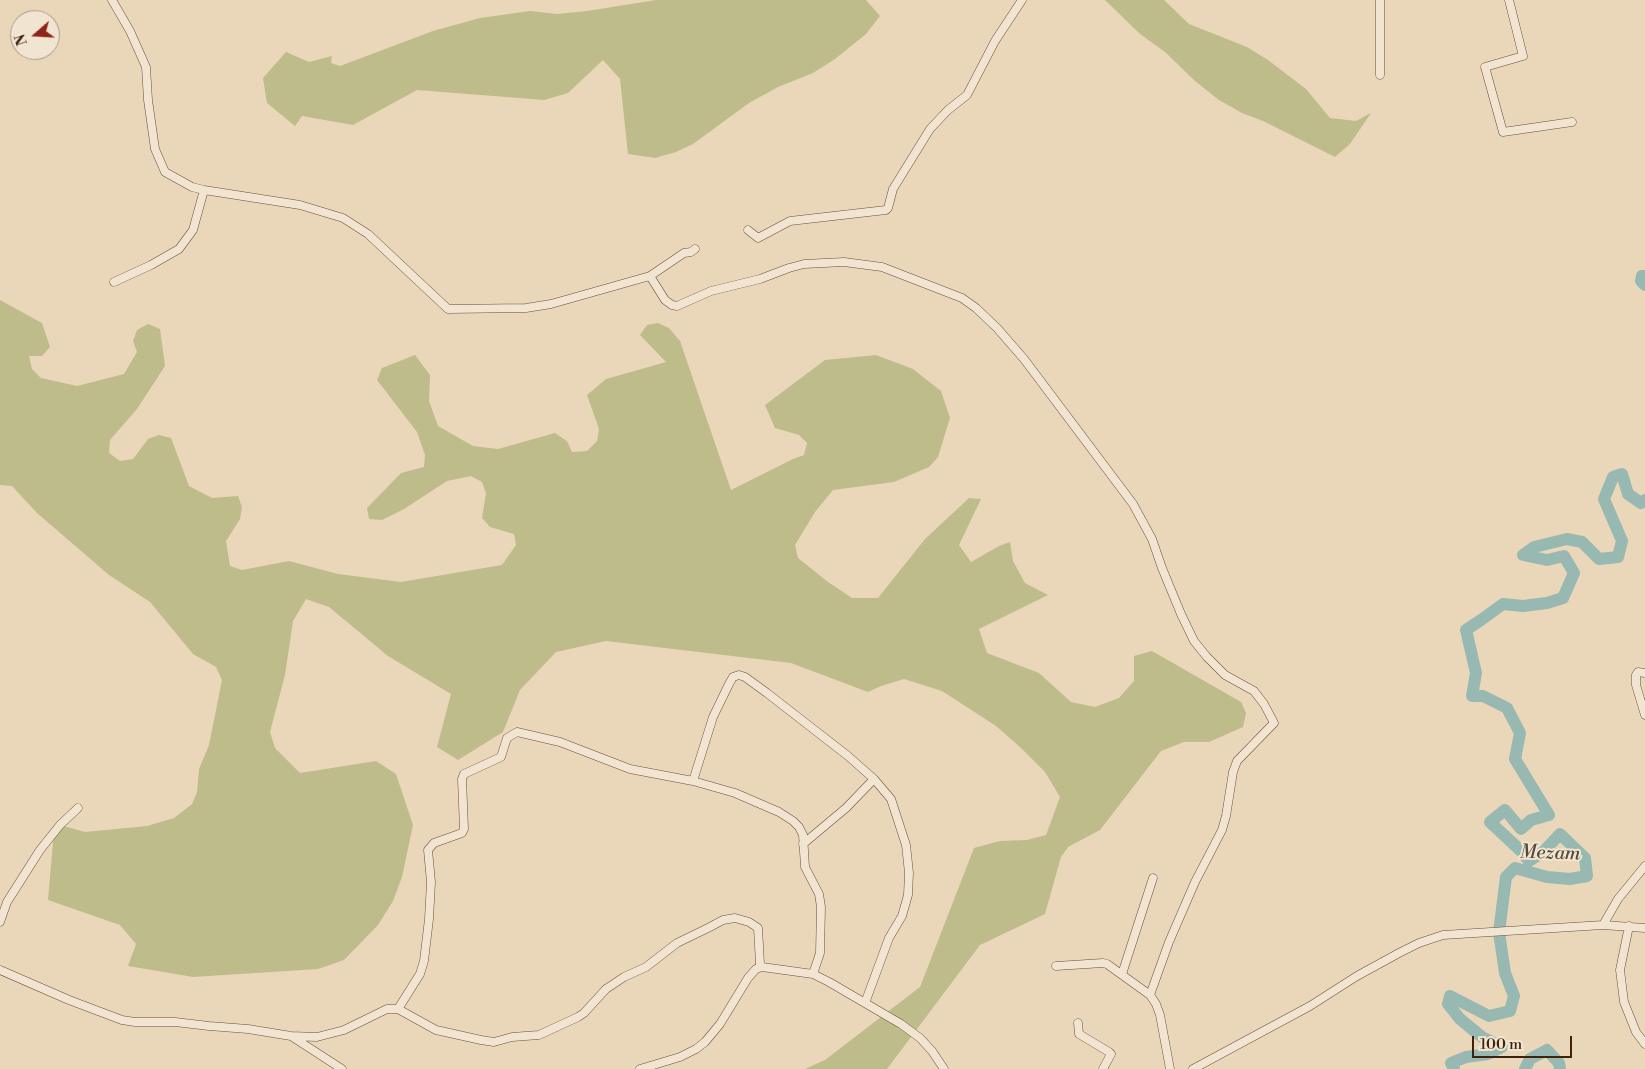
<!DOCTYPE html>
<html>
<head>
<meta charset="utf-8">
<style>
  body { margin:0 }
  #map { position:relative; width:1645px; height:1069px; overflow:hidden; background:#ead7b9; font-family:"Libre Bodoni",serif }
  canvas { display:block }
  .north { position:absolute; left:10px; top:10px; width:50px; height:50px; box-sizing:border-box; background:#f1e5d2; border:1px solid #aa9784; border-radius:50%; rotate:251deg; font-size:14px; font-weight:700; line-height:20px; text-align:center; color:#3f220e }
  .north::after { content:''; display:block; margin:auto; width:18px; height:22px; background:#8f2418; clip-path:polygon(50% 0,100% 100%,50% 72%,0 100%) }
  .scale { position:absolute; left:1472px; top:1036px; width:100px; height:22px; box-sizing:border-box; border:2px solid #3f220e; border-top:0; padding-left:6px; font-size:15px; line-height:18px; white-space:nowrap; color:#3f220e; -webkit-text-stroke:4px #f1e5d2; paint-order:stroke }
</style>
</head>
<body>
<div id="map">
<canvas width="1645" height="1069"></canvas>
<div class="north">N</div>
<div class="scale">100 m</div>
</div>
<script>
const ctx = document.querySelector('canvas').getContext('2d');
ctx.lineJoin = 'round';
function paint(path, color) {
  ctx.fillStyle = color;
  ctx.fill(path, 'evenodd');
}
function poly(rows) {
  const path = new Path2D();
  for (const r of rows) {
    path.moveTo(r[0], r[1]);
    for (let i = 2; i < r.length; i += 2) path.lineTo(r[i], r[i + 1]);
  }
  return path;
}
function trace(path, color, width, dash) {
  ctx.strokeStyle = color;
  ctx.lineWidth = width;
  ctx.lineCap = dash ? 'butt' : 'round';
  ctx.setLineDash(dash || []);
  ctx.stroke(path);
}
function write(font, color, halo, rows, align = 'center') {
  ctx.font = font + ' "Libre Bodoni",serif';
  ctx.lineWidth = 4;
  ctx.setLineDash([]);
  ctx.textBaseline = 'middle';
  ctx.strokeStyle = halo;
  ctx.fillStyle = color;
  for (const [text, x, y, turn = 0] of rows) {
    ctx.save();
    ctx.translate(x, y);
    ctx.rotate((+turn || 0) * Math.PI / 180);
    ctx.textAlign = isNaN(turn) ? turn : align;
    if (halo) ctx.strokeText(text, 0, 0);
    ctx.fillText(text, 0, 0);
    ctx.restore();
  }
}
paint(poly([
  [656,0,866,0,880,16,866,34,835,59,813,73,778,87,749,103,693,144,676,152,655,158,628,154,620,79,603,60,568,93,544,100,417,90,353,125,302,116,295,126,267,103,263,78,286,52,309,62,332,56,331,63,340,66,433,31,480,18,530,11,557,14,587,11],
  [1105,0,1164,0,1189,24,1247,47,1268,60,1306,89,1330,118,1356,121,1371,113,1350,144,1335,157,1263,121,1242,113,1219,100,1195,81,1165,52,1140,34],
  [0,300,42,323,50,347,42,356,29,356,32,369,41,378,77,386,124,374,137,352,133,341,137,330,148,324,160,329,165,366,137,409,110,440,109,453,120,461,133,459,148,439,159,435,171,438,189,486,212,498,238,496,242,507,240,519,226,541,230,566,242,570,289,561,338,574,401,582,502,565,516,545,514,534,490,527,482,518,486,493,482,482,471,476,447,481,404,509,382,520,369,519,367,508,401,473,424,467,425,455,417,432,377,380,382,368,415,355,430,375,429,401,438,426,473,446,498,449,555,433,567,441,572,452,587,451,597,441,599,429,587,395,606,379,666,362,640,335,647,325,658,323,669,328,680,341,731,490,793,459,804,455,807,443,799,435,775,428,765,405,825,360,876,355,913,369,941,391,950,418,938,457,929,467,894,482,833,490,815,512,795,545,798,558,828,582,852,598,878,598,925,539,969,498,981,499,959,545,971,562,999,546,1010,542,1013,561,1025,583,1048,595,979,629,987,653,1039,673,1071,702,1095,707,1119,698,1134,681,1134,656,1152,651,1241,702,1246,713,1243,727,1209,742,1184,742,1161,751,1100,830,1068,847,1061,857,1045,914,980,945,887,1069,805,1069,825,1060,920,987,974,848,1000,841,1027,840,1046,835,1060,797,1045,772,1021,748,996,726,942,691,904,679,881,686,868,692,791,663,606,641,556,652,520,690,503,732,458,760,437,747,451,694,388,656,329,607,306,599,293,621,285,675,270,732,275,748,300,773,376,761,396,774,413,825,402,877,393,901,378,925,344,960,318,969,193,977,128,966,136,944,120,925,48,900,54,831,60,825,85,832,147,826,174,818,192,804,197,792,199,769,209,745,222,680,216,667,193,654,150,602,109,575,37,513,12,486,0,485]
]), '#bebc8a');
trace(poly([
  [1645,276,1642,276,1641,281,1645,285],
  [1454,1069,1451,1063,1466,1057,1488,1054,1502,1047,1482,1037,1460,1019,1448,1004,1450,996,1489,1016,1510,1011,1514,996,1505,973,1499,932,1506,877,1515,868,1547,877,1570,879,1587,876,1585,858,1560,834,1543,852,1529,861,1520,850,1490,822,1505,810,1521,829,1531,820,1549,815,1515,759,1520,733,1507,708,1483,696,1472,696,1476,673,1466,630,1481,620,1503,604,1523,606,1547,603,1563,598,1574,573,1564,556,1547,560,1523,555,1534,547,1567,539,1582,542,1599,559,1618,557,1622,541,1604,499,1613,477,1622,474,1628,494,1641,503,1645,500],
  [1525,1069,1530,1059,1547,1050,1559,1063,1560,1069]
]), '#98b9b2', 12);
const minor = poly([
  [112,0,130,31,146,67,148,100,155,149,165,172,192,187,204,190,300,205,343,218,368,234,448,309,526,308,551,304,650,276,684,253,691,252,695,249],
  [1380,0,1380,75],
  [1509,0,1523,56,1485,67,1503,132,1572,122],
  [748,230,758,238,790,221,886,210,888,208,893,189,930,129,948,110,967,95,995,41,1022,0],
  [650,276,665,300,672,305,677,306,711,291,760,279,789,268,804,264,844,262,882,267,962,298,976,308,997,328,1024,359,1133,504,1152,539,1162,568,1181,614,1194,641,1207,657,1225,675,1254,691,1264,704,1274,723,1237,761,1233,772,1226,816,1222,830,1195,882,1169,942,1150,995],
  [114,282,151,265,179,249,193,230,204,190],
  [1645,673,1638,672,1636,675,1636,685,1645,715],
  [693,781,713,717,729,684,733,677,739,675,745,677,767,693,848,756,874,779,891,799,906,845,909,873,908,895,902,916,889,938,865,1003],
  [803,844,846,808,874,779],
  [0,922,7,902,40,850,60,825,78,808],
  [1603,925,1618,899,1645,866],
  [1629,926,1620,970,1624,1002,1636,1032,1645,1044],
  [1056,966,1103,963,1107,964,1150,995,1156,1004,1160,1015,1170,1069],
  [0,970,69,1000,122,1020,135,1022,175,1022,209,1026,248,1029,291,1036,317,1037,344,1030,387,1009,398,1009,436,1030,481,1040,494,1042,512,1037,539,1035,578,1017,584,1013,606,989,624,977,646,967,677,943,708,928,723,920,735,918,749,922,758,928,760,964,762,967,813,974,829,982,901,1024,920,1038,932,1051,944,1069],
  [1122,974,1153,878],
  [398,1009,420,974,424,961,429,919,431,882,428,850,434,843,462,833,464,829,462,779,464,774,501,757,507,738,517,732,560,742,630,769,693,781,735,793,779,812,793,821,799,827,803,835,805,867,819,894,821,907,820,953,813,974],
  [1078,1023,1079,1034,1109,1052,1111,1054,1103,1069],
  [291,1036,342,1069],
  [640,1069,680,1057,696,1049,705,1042,720,1024,748,978,756,969,762,967],
  [1193,1069,1310,1006,1357,976,1399,953,1419,943,1443,935,1603,925,1645,928]
]);
trace(minor, '#6a4f39', 9);
trace(minor, '#f1e5d2', 8);
write('italic 19px', '#554837', '#f1e5d2', [
  ["Mezam",1550,854,2]
]);
</script>
</body>
</html>
